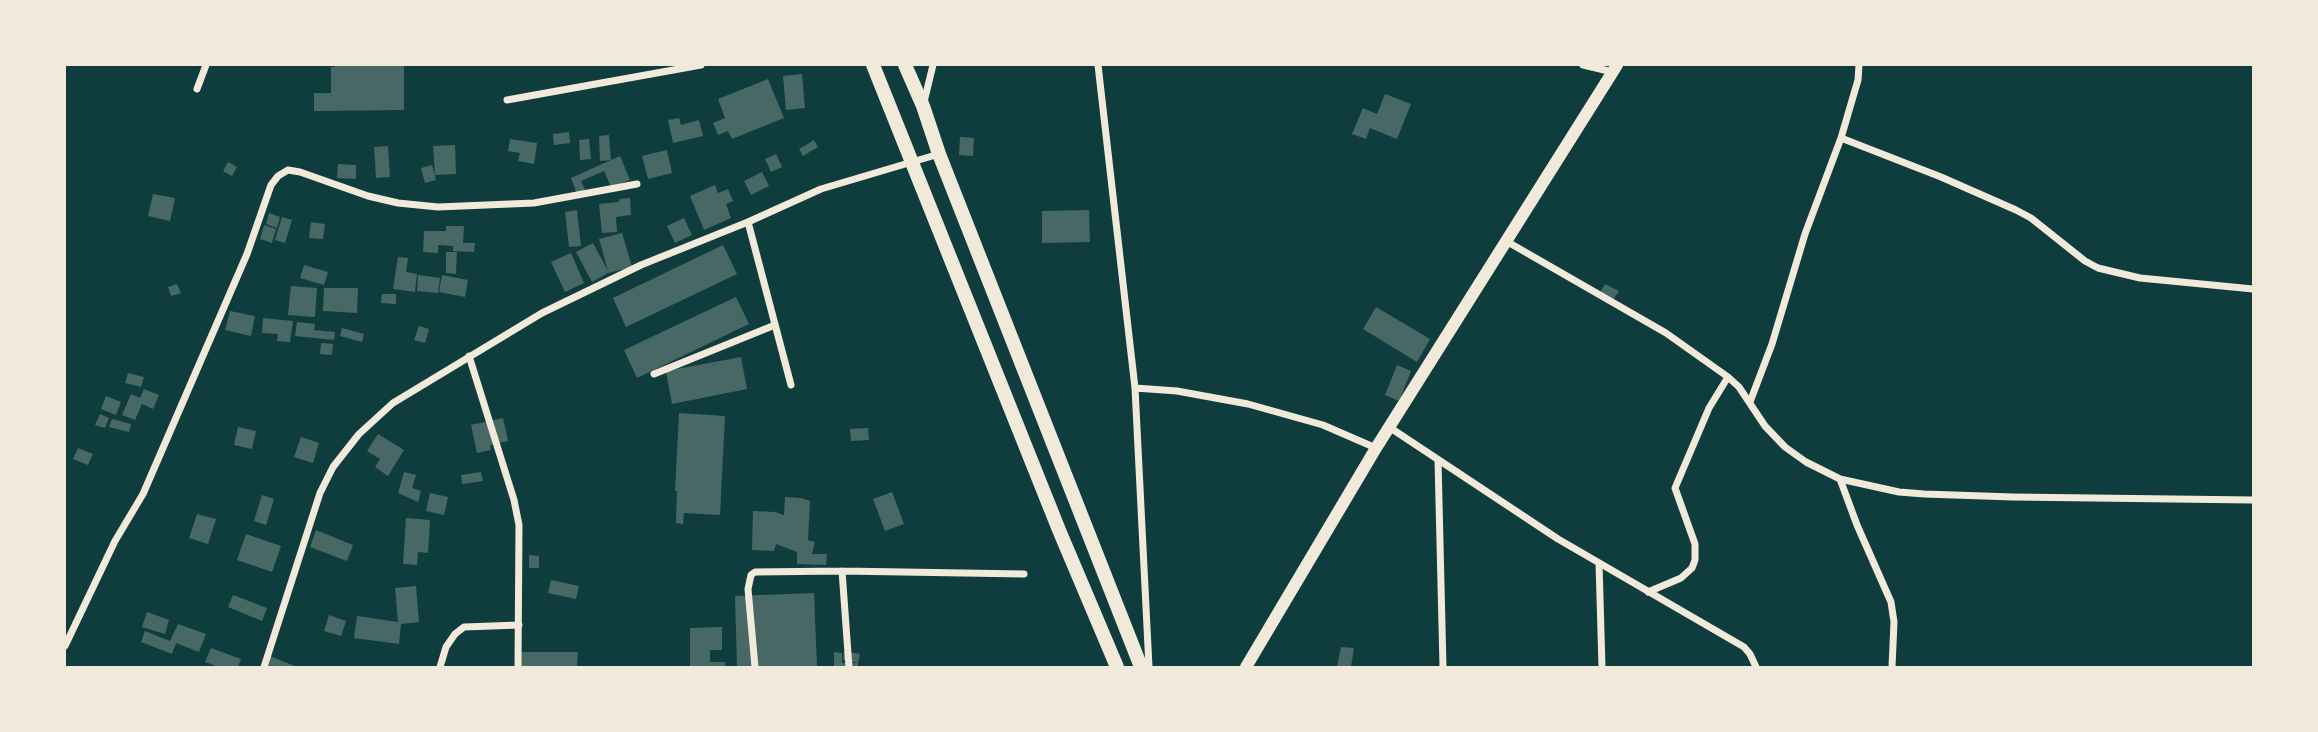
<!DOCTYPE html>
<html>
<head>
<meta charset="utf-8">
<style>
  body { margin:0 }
  #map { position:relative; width:2318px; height:732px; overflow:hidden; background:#0f3d3e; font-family:Roboto,sans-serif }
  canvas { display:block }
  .frame { position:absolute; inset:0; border:66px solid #f1e9da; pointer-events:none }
</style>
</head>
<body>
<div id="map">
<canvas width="2318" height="732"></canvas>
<div class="frame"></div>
</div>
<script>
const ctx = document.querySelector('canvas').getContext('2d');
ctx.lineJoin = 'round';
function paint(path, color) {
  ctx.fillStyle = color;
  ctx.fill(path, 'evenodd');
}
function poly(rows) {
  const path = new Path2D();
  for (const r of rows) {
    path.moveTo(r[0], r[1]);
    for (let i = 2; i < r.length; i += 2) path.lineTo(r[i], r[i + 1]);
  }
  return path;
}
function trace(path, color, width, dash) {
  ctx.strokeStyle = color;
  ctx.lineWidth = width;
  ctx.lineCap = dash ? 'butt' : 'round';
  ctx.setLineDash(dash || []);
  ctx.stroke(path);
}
paint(poly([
  [335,65,404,65,404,110,314,111,314,93,331,93,331,67,335,67],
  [802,74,805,108,786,110,783,76],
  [768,79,784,118,732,139,728,131,718,135,713,123,725,118,718,99],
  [1385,94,1411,104,1397,139,1370,128,1366,139,1352,134,1363,108,1377,114],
  [679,118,681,125,699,120,703,136,673,143,668,120],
  [569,132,570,143,554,145,553,134],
  [609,135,611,160,620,156,630,180,611,187,604,171,581,181,585,190,577,194,571,178,611,160,600,161,599,136],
  [960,137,974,138,973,156,959,155],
  [510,139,537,143,534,164,518,161,520,153,508,151],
  [589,139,591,159,580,160,579,140],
  [814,140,818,147,803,156,799,149],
  [455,145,456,174,435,175,433,146],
  [388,146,390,177,376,178,374,147],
  [667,150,672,173,648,179,642,156],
  [776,154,782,167,771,172,765,159],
  [228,162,237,167,232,176,223,171],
  [338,164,356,165,356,179,337,178],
  [432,165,436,180,425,183,421,168],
  [762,172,769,186,751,195,744,181],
  [715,185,718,193,728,189,733,201,726,204,731,218,704,230,690,196],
  [153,194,175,198,170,221,148,216],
  [630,198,631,215,616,217,617,232,602,233,599,204,619,202,619,199],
  [577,210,581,246,569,247,565,212],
  [1089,210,1090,242,1042,243,1042,211],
  [269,213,280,217,277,228,266,224],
  [282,217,292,220,285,243,275,240],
  [684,218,692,235,675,243,667,226],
  [311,222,325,224,323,239,309,238],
  [264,225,276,229,272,243,260,239],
  [446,226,464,226,463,243,475,243,474,252,453,251,453,246,438,245,438,253,423,252,424,231,446,231],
  [622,233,632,267,608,273,592,282,576,252,593,243,608,271,599,239],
  [723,245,737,274,626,327,613,298],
  [446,252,457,252,456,274,446,273],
  [571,253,584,283,565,292,551,262],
  [398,257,408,258,406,272,417,274,415,292,393,289],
  [304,265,328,272,324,285,300,278],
  [418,275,440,278,438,293,417,291],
  [442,275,468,280,465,297,439,292],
  [177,284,181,293,171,296,168,287],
  [1605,284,1619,291,1613,300,1600,293],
  [291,286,317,288,315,317,288,315],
  [324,288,358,288,357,313,323,311],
  [382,294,396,294,396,304,381,303],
  [736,297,749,324,637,378,624,350],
  [1376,307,1430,339,1417,362,1363,329],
  [230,311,255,316,251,336,225,330],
  [263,318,293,321,290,342,277,341,278,334,262,333],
  [297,322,315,324,314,330,335,332,334,340,295,336],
  [419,326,429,329,425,343,414,340],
  [342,328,364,334,362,342,340,336],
  [321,343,333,344,332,355,320,354],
  [741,357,747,389,672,404,666,371],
  [1397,365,1411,371,1399,401,1385,395],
  [128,373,144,377,141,387,125,383],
  [144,389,159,395,153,409,142,404,135,420,122,415,131,394,140,398],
  [106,396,121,402,116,415,101,409],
  [679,413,725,416,720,515,684,513,683,524,676,523,677,491,675,491],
  [100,414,109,418,105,428,95,425],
  [503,418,508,441,490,445,491,450,477,453,471,425],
  [112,419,131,424,129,432,109,427],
  [238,427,256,431,252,449,234,445],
  [868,428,869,440,851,441,850,429],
  [378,434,404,450,388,476,375,467,380,459,367,451],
  [301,437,319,443,313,463,294,457],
  [78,448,93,454,88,465,73,459],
  [404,472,416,475,412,488,421,491,418,502,398,493],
  [481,472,483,481,462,484,461,475],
  [892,492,904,524,885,531,873,499],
  [430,493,448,497,444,515,426,511],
  [262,495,274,499,266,525,254,521],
  [785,497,801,498,810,501,808,540,815,542,812,554,827,554,826,565,797,564,797,552,776,544,774,551,752,550,753,511,775,512,784,515],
  [197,514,216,519,208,544,189,538],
  [406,518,430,520,428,553,418,552,417,565,403,564],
  [316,530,353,545,347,561,310,547],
  [246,534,281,546,272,572,237,560],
  [529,555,539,556,539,568,529,568],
  [551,580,579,586,576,599,548,593],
  [416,586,419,622,401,624,399,644,354,638,357,616,398,622,395,588],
  [814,593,817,667,737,667,735,596],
  [233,595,267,608,262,621,228,607],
  [147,612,169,620,165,634,142,627],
  [329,615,346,621,341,636,324,631],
  [178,624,206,634,199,652,176,643,172,654,141,642,145,631,170,641],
  [722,627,722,650,710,650,710,662,725,662,725,667,690,667,690,628],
  [1341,647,1354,648,1351,667,1337,667],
  [211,648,241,659,238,667,219,667,205,662],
  [844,651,860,654,858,663,843,660],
  [520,652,578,652,577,667,520,667],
  [834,652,842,653,842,663,858,663,858,667,834,667],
  [270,656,297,667,265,667]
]), '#486865');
trace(poly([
  [1098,65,1135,388,1149,667],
  [1583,65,1613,72],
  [197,89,206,65],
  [507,100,701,65],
  [924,102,933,65],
  [1841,138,1941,177,2016,210,2031,218,2085,261,2098,268,2140,278,2253,289],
  [748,222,791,385],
  [1506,241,1666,333,1728,377,1739,387,1765,426,1785,447,1806,462,1840,479,1899,492,1924,494,2013,497,2253,500],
  [469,356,514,500,519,525,518,667],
  [654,374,775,325],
  [1135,388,1177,391,1248,404,1323,425,1376,448],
  [1750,402,1772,344,1805,234,1841,138,1858,80,1859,65],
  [1389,427,1558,539,1744,647,1750,654,1756,667],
  [1438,460,1443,667],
  [1840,479,1857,525,1891,602,1894,622,1892,667],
  [1599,563,1602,667],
  [842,571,849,667],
  [1648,592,1681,578,1692,568,1695,560,1695,544,1675,488,1709,408,1728,377],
  [65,646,115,541,143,494,247,254,271,185,278,176,288,170,300,172,368,196,398,203,438,207,534,203,637,184],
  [264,667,320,493,333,467,359,434,393,403,542,313,641,265,748,222,821,189,939,154],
  [440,667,446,647,455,634,464,627,519,625],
  [755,667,748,589,751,575,755,572,842,571,1024,574]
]), '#f1e9da', 7);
trace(poly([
  [1246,667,1376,448,1617,65]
]), '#f1e9da', 12);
trace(poly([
  [873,65,1059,530,1117,667],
  [905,65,923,106,939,154,1141,667]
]), '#f1e9da', 14);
</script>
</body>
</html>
